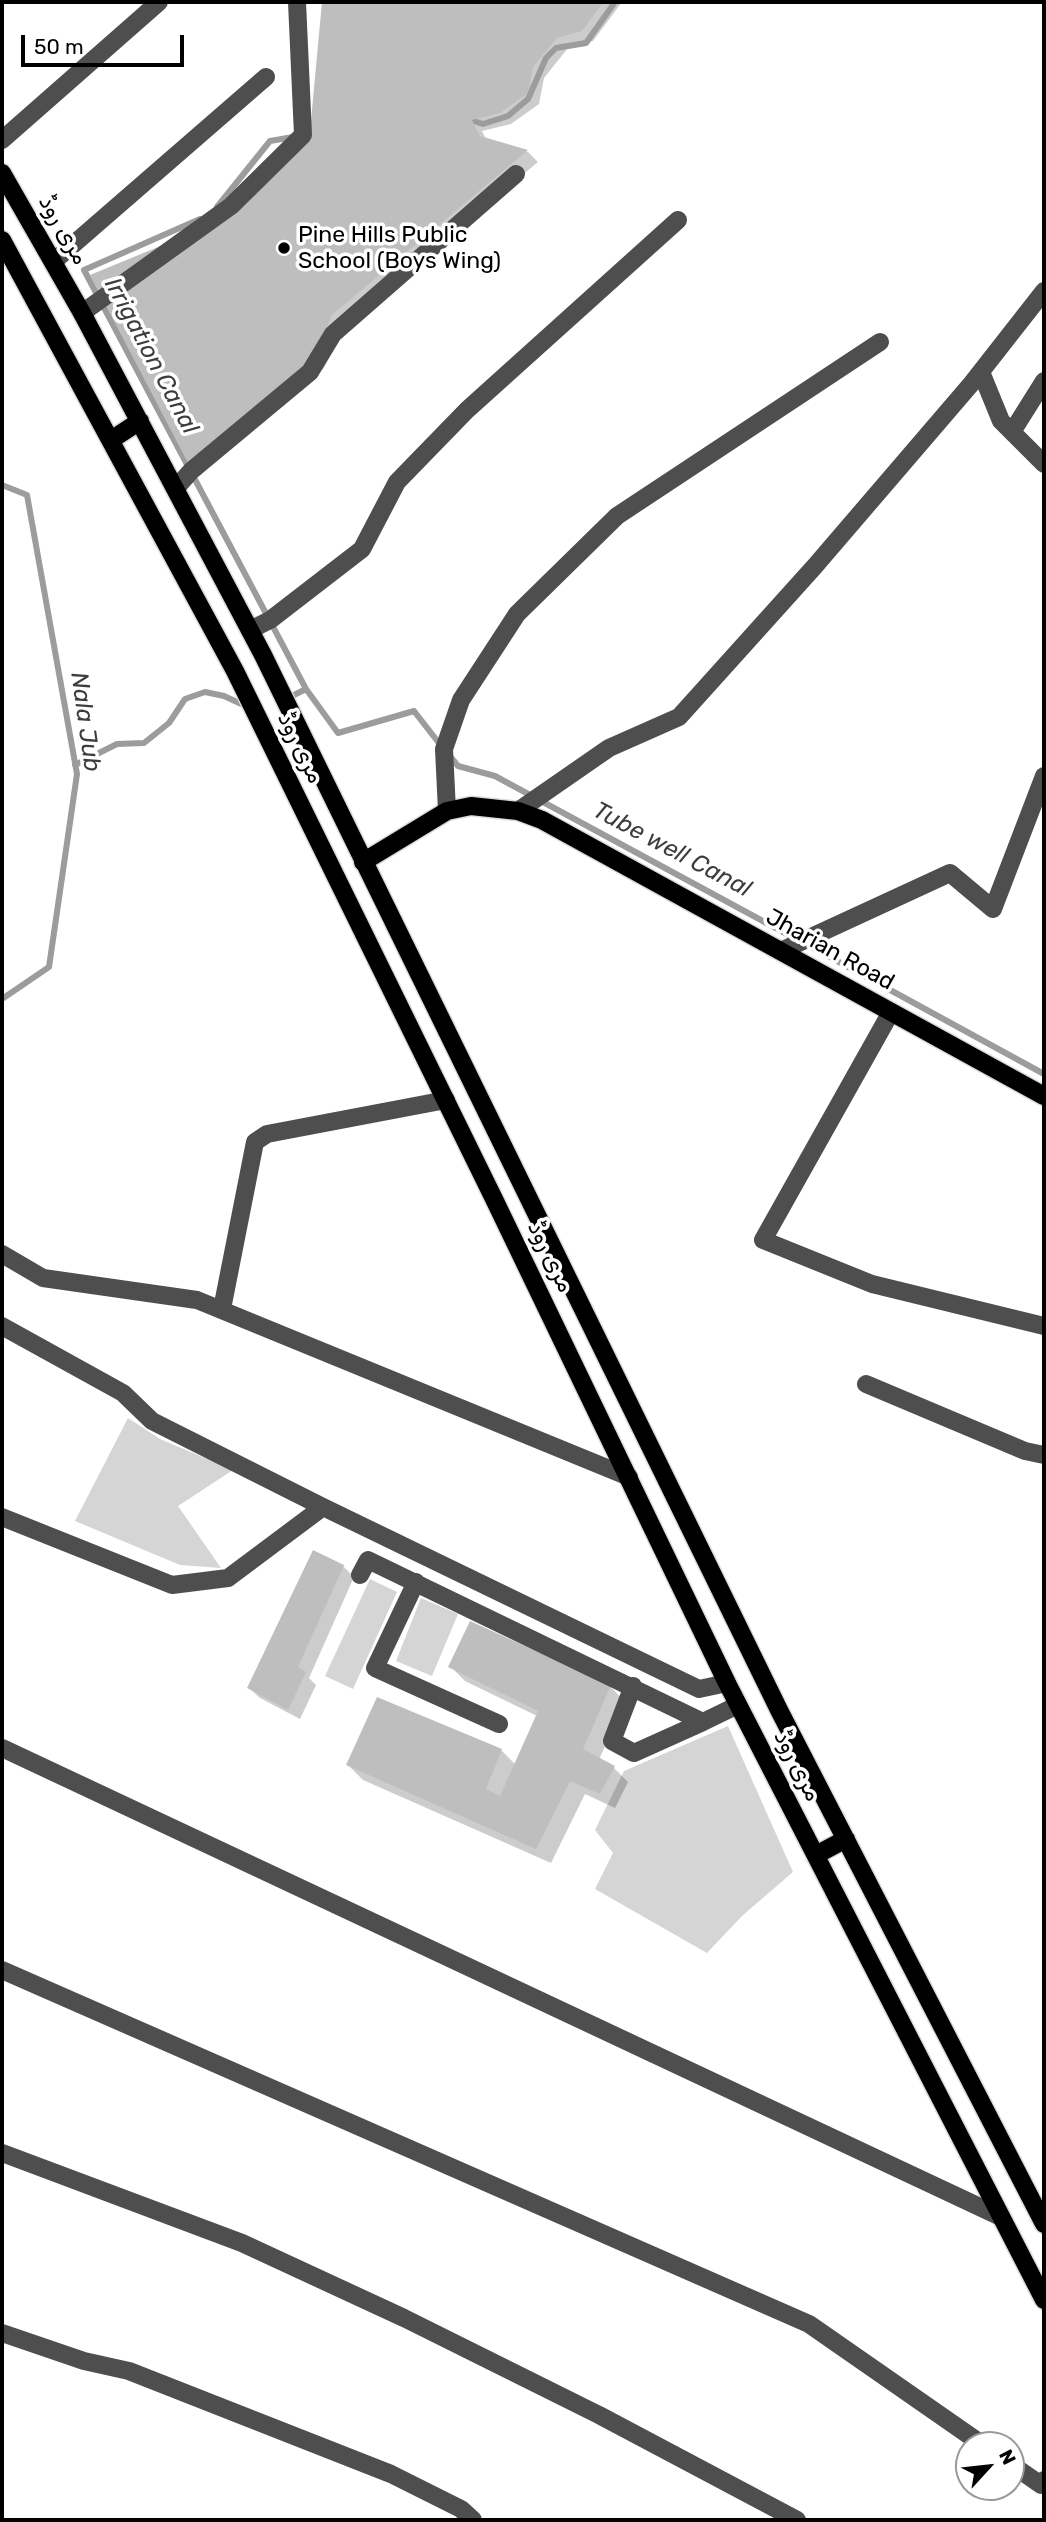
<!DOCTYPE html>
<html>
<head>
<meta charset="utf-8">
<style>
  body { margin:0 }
  #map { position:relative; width:1046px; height:2522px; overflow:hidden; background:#fff; font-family:Rubik,sans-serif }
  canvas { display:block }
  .frame { position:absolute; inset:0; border:4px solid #000; pointer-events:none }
  .north { position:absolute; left:955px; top:2431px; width:70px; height:70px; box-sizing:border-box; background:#fff; border:2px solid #999; border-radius:50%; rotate:63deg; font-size:19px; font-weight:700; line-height:28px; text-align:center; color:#000 }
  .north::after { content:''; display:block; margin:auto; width:24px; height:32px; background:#000; clip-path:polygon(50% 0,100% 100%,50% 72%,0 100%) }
  .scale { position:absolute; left:21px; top:35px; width:163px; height:32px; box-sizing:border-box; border:4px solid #000; border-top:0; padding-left:9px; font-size:21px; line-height:24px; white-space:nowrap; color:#000; -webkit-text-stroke:5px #fff; paint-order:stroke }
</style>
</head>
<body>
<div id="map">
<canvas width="1046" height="2522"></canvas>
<div class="frame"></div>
<div class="north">N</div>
<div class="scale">50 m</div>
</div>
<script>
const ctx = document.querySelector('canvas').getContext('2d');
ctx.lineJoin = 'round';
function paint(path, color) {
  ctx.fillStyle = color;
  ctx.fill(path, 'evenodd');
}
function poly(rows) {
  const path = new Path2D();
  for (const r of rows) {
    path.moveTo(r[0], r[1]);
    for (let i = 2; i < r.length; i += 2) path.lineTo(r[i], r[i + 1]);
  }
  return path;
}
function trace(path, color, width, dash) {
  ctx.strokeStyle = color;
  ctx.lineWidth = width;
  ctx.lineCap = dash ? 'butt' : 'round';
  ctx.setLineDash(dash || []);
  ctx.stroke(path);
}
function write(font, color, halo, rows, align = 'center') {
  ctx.font = font + ' Rubik,"Noto Sans Arabic",sans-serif';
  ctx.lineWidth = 7;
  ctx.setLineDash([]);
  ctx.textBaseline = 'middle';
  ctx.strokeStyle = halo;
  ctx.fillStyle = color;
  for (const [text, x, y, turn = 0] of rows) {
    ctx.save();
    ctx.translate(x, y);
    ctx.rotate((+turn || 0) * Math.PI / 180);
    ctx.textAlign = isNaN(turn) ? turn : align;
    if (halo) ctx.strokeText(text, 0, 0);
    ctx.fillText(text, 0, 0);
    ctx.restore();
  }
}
paint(poly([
  [128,1418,160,1439,233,1470,178,1506,221,1568,180,1565,75,1521],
  [370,1579,397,1592,353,1689,325,1676],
  [421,1598,458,1614,432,1676,396,1661],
  [728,1726,793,1872,742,1916,707,1953,595,1889,613,1853,595,1830,624,1771]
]), '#d5d5d5');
paint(poly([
  [323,2,622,2,593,41,568,48,544,78,539,104,511,124,482,131,486,139,528,152,538,162,342,326,324,368,201,474,190,464,222,222,311,143],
  [343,1566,354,1577,309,1678,316,1685,300,1719,260,1698,249,1688],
  [450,1666,610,1686,624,1701,599,1760,614,1768,628,1782,615,1808,585,1794,551,1863,363,1780,348,1765,501,1750,516,1765,537,1716,465,1681]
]), '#0003');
trace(poly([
  [465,118,483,124,508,116,528,99,546,58,556,48,586,43,615,2],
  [217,207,270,141,293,137],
  [200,219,84,270,306,689,294,695],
  [2,485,27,495,77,774,49,967,2,999],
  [306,689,338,733,414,711,442,747],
  [449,755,458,766,495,776,796,939],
  [75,765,117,744,144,743,169,723,185,699,205,692,224,696,250,708],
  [806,944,1044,1074]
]), '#9c9c9c', 6);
paint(poly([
  [322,2,603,2,582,31,557,38,533,67,528,93,500,113,472,120,480,136,528,150,332,315,314,357,189,465,90,275,221,221,278,147,309,142],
  [313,1550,344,1565,298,1667,306,1672,288,1710,247,1688],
  [470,1621,611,1685,583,1749,615,1766,600,1794,570,1781,536,1849,346,1765,377,1697,502,1749,486,1789,500,1796,538,1711,448,1667]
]), '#bebebe');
const major = poly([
  [2,173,82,313,263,655,780,1712,1044,2224],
  [2,240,235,671,495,1201,727,1683,1044,2300],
  [111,440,140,421],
  [363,862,447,811,471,806,518,811,542,820,1044,1096],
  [816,1855,846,1839]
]);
trace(major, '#dbdbdb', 21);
trace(poly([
  [2,140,159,2],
  [53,262,266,77],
  [82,313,231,206,303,135,297,2],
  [981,372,1001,421,1044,464],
  [1012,432,1044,381],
  [176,488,191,471,310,372,333,334,516,174],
  [250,630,270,620,362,549,397,482,467,410,678,220],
  [447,811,444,749,461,700,517,614,617,516,880,342],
  [518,811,609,748,679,717,815,566,972,383,1044,291],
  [781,951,950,873,993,909,1044,776],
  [891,1012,763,1240,872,1284,1044,1326],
  [2,1254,43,1278,197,1300,629,1477],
  [222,1309,255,1142,267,1134,446,1100],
  [2,1326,123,1393,152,1421,323,1507,699,1689,727,1683],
  [866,1384,1025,1451,1044,1455],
  [2,1517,172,1585,228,1578,323,1507],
  [360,1575,368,1560,703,1722,738,1705],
  [416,1582,375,1668,499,1724],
  [633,1686,612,1741,634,1753,703,1722],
  [2,1748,1001,2217],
  [2,1970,809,2324,983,2445],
  [2,2153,242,2243,404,2318,599,2415,797,2520],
  [2,2333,84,2361,129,2371,391,2474,461,2509,473,2520],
  [1011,2464,1041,2485,1044,2480]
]), '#4e4e4e', 18);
trace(major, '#000', 18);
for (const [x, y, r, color] of [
  [284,248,7,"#000"]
]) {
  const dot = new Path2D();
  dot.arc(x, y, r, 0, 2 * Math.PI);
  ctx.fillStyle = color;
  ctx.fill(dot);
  trace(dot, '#fff', 2.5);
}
write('23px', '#000', '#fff', [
  ["مری روڈ",63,230,60],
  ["مری روڈ",300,748,64],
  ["Jharian Road",830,950,29],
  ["مری روڈ",550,1257,64],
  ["مری روڈ",797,1766,63]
]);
write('23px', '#000', '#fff', [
  ["Pine Hills Public",298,235],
  ["School (Boys Wing)",298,261]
], 'left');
write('italic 24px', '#3d3d3d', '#fff', [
  ["Irrigation Canal",151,356,62],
  ["Nala Jub",85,722,82],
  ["Tube well Canal",672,850,28]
]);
</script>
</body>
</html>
